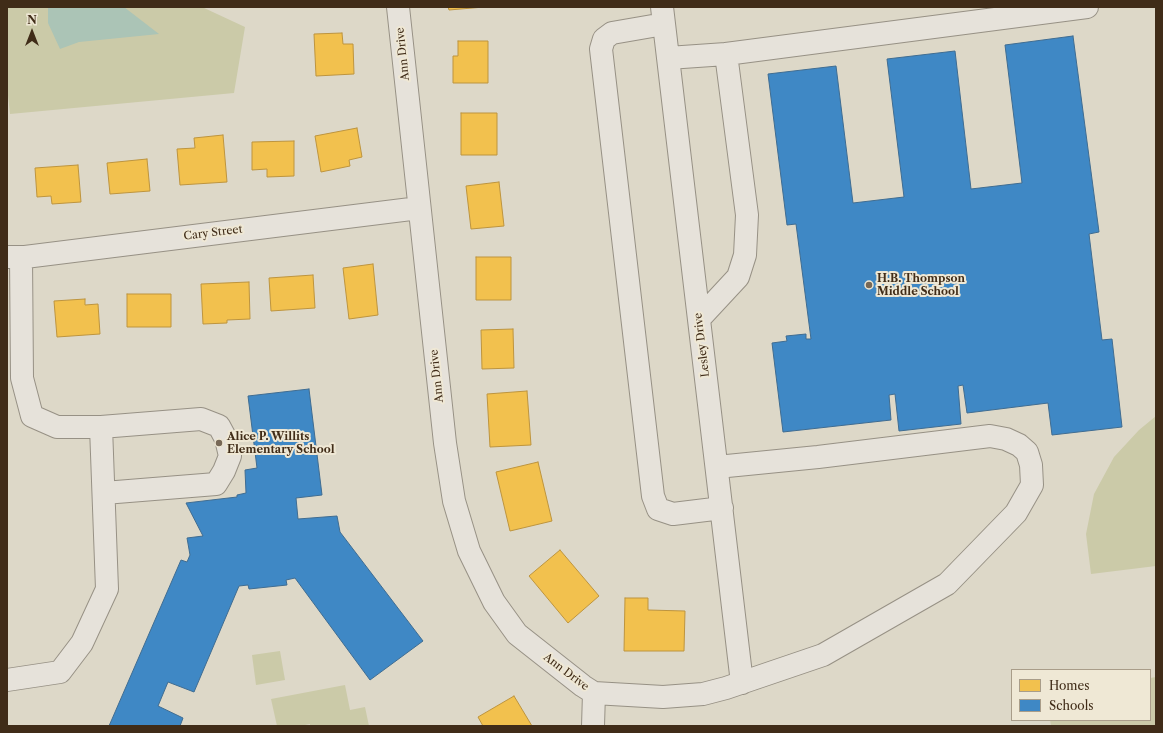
<!DOCTYPE html>
<html>
<head>
<meta charset="utf-8">
<style>
  body { margin:0 }
  #map { position:relative; width:1163px; height:733px; overflow:hidden; background:#ddd8c8; font-family:"Libre Caslon Text",serif }
  canvas { display:block }
  .frame { position:absolute; inset:0; border:8px solid #402c18; pointer-events:none }
  .legend { position:absolute; left:1011px; top:669px; width:140px; height:52px; box-sizing:border-box; background:#efe8d5; border:1px solid #a99d89; margin:0; padding:5px 7px; list-style:none; font-size:12px; color:#402c18 }
  .legend li { display:flex; align-items:center; gap:8px; height:20px }
  .legend b { width:20px; border:1px solid #a99d89 }
  .north { position:absolute; left:12px; top:12px; width:40px; height:40px; -webkit-text-stroke:3px #efe8d5; paint-order:stroke; rotate:0deg; font-size:11px; font-weight:700; line-height:16px; text-align:center; color:#402c18 }
  .north::after { content:''; display:block; margin:auto; width:14px; height:18px; background:#402c18; clip-path:polygon(50% 0,100% 100%,50% 72%,0 100%) }
</style>
</head>
<body>
<div id="map">
<canvas width="1163" height="733"></canvas>
<div class="frame"></div>
<ul class="legend">
<li><b style="height:11px;background:#f2c14e"></b>Homes</li>
<li><b style="height:11px;background:#3f88c5"></b>Schools</li>
</ul>
<div class="north">N</div>
</div>
<script>
const ctx = document.querySelector('canvas').getContext('2d');
ctx.lineJoin = 'round';
function paint(path, color) {
  ctx.fillStyle = color;
  ctx.fill(path, 'evenodd');
}
function poly(rows) {
  const path = new Path2D();
  for (const r of rows) {
    path.moveTo(r[0], r[1]);
    for (let i = 2; i < r.length; i += 2) path.lineTo(r[i], r[i + 1]);
  }
  return path;
}
function trace(path, color, width, dash) {
  ctx.strokeStyle = color;
  ctx.lineWidth = width;
  ctx.lineCap = dash ? 'butt' : 'round';
  ctx.setLineDash(dash || []);
  ctx.stroke(path);
}
function write(font, color, halo, rows, align = 'center') {
  ctx.font = font + ' "Libre Caslon Text",serif';
  ctx.lineWidth = 4;
  ctx.setLineDash([]);
  ctx.textBaseline = 'middle';
  ctx.strokeStyle = halo;
  ctx.fillStyle = color;
  for (const [text, x, y, turn = 0] of rows) {
    ctx.save();
    ctx.translate(x, y);
    ctx.rotate((+turn || 0) * Math.PI / 180);
    ctx.textAlign = isNaN(turn) ? turn : align;
    if (halo) ctx.strokeText(text, 0, 0);
    ctx.fillText(text, 0, 0);
    ctx.restore();
  }
}
paint(poly([
  [7,7,202,7,245,27,234,93,10,114,7,86],
  [1156,416,1156,566,1091,574,1086,534,1094,494,1114,457,1139,430],
  [280,651,285,680,256,685,252,655],
  [1156,677,1156,726,1051,726,1050,720,1150,720,1150,678],
  [345,685,350,710,365,707,369,726,310,726,310,724,300,726,277,726,271,699]
]), '#cbcaa8');
paint(poly([
  [48,7,124,7,159,34,79,42,60,49,48,23]
]), '#abc4b6');
const homes = poly([
  [448,7,484,7,449,10,448,7],
  [342,33,343,44,353,44,354,74,316,76,314,34,342,33],
  [458,41,488,41,488,83,453,83,453,56,458,56,458,41],
  [461,113,497,113,497,155,461,155,461,113],
  [357,128,362,157,349,160,350,166,321,172,315,136,357,128],
  [223,135,227,182,180,185,177,149,195,148,194,138,223,135],
  [294,141,294,176,267,177,267,169,252,170,252,142,294,141],
  [147,159,150,191,110,194,107,163,147,159],
  [78,165,81,202,52,204,51,196,37,197,35,168,78,165],
  [499,182,504,226,471,229,466,186,499,182],
  [476,257,511,257,511,300,476,300,476,257],
  [373,264,378,315,349,319,343,268,373,264],
  [313,275,315,308,271,311,269,278,313,275],
  [249,282,250,319,227,320,227,323,203,324,201,284,249,282],
  [127,294,171,294,171,327,127,327,127,294],
  [85,299,85,305,98,304,100,334,57,337,54,301,85,299],
  [513,329,514,368,482,369,481,330,513,329],
  [527,391,531,445,490,447,487,394,527,391],
  [538,462,552,521,510,531,496,472,538,462],
  [560,550,599,596,568,623,529,576,560,550],
  [625,598,648,598,648,610,685,611,684,651,624,651,625,598],
  [514,696,532,726,483,726,478,717,514,696]
]);
paint(homes, '#f2c14e');
trace(homes, '#bd943e', 1);
const schools = poly([
  [1073,36,1099,232,1089,234,1102,340,1112,339,1122,427,1052,435,1048,403,967,413,963,385,958,386,961,424,899,431,895,394,889,395,891,420,783,432,772,343,787,341,786,336,806,334,806,339,811,339,796,224,787,225,768,74,836,66,853,203,904,197,887,59,955,51,971,189,1022,183,1005,45,1073,36],
  [309,389,322,495,296,498,298,519,337,516,340,532,423,641,370,680,295,578,286,580,287,585,249,589,248,585,239,586,194,692,168,682,158,706,183,718,180,726,109,726,181,560,187,562,190,555,187,538,203,536,186,503,237,497,237,495,246,493,245,470,257,468,248,396,309,389]
]);
paint(schools, '#3f88c5');
trace(schools, '#3f6c91', 1);
const minor = poly([
  [398,7,445,443,454,501,469,551,494,602,517,634,583,686,594,693,663,697,703,694,726,688,823,655,947,584,1016,513,1032,485,1031,465,1027,452,1019,445,1006,439,990,436,818,457,717,467],
  [662,7,742,683],
  [664,24,612,33,604,39,601,49,653,496,658,509,673,514,722,508],
  [668,58,726,54,1087,7],
  [7,257,25,257,419,208],
  [699,319,738,277,745,255,747,215,726,54],
  [101,427,201,419,219,426,226,439,230,456,224,471,216,484,104,493],
  [7,680,60,672,82,643,107,589,101,427,57,427,32,416,22,378,21,257],
  [593,726,594,693]
]);
trace(minor, '#979185', 24);
trace(minor, '#e6e2da', 22);
for (const [x, y, r, color] of [
  [869,285,4,"#776856"],
  [219,443,4,"#776856"]
]) {
  const dot = new Path2D();
  dot.arc(x, y, r, 0, 2 * Math.PI);
  ctx.fillStyle = color;
  ctx.fill(dot);
  trace(dot, '#efe8d5', 1.5);
}
write('11px', '#402c18', '#efe8d5', [
  ["Ann Drive",403,54,-96],
  ["Cary Street",213,233,-7],
  ["Lesley Drive",702,345,-97],
  ["Ann Drive",437,376,-96],
  ["Ann Drive",566,672,37]
]);
write('bold 11px', '#402c18', '#efe8d5', [
  ["H.B. Thompson",877,279],
  ["Middle School",877,292],
  ["Alice P. Willits",227,437],
  ["Elementary School",227,450]
], 'left');
</script>
</body>
</html>
